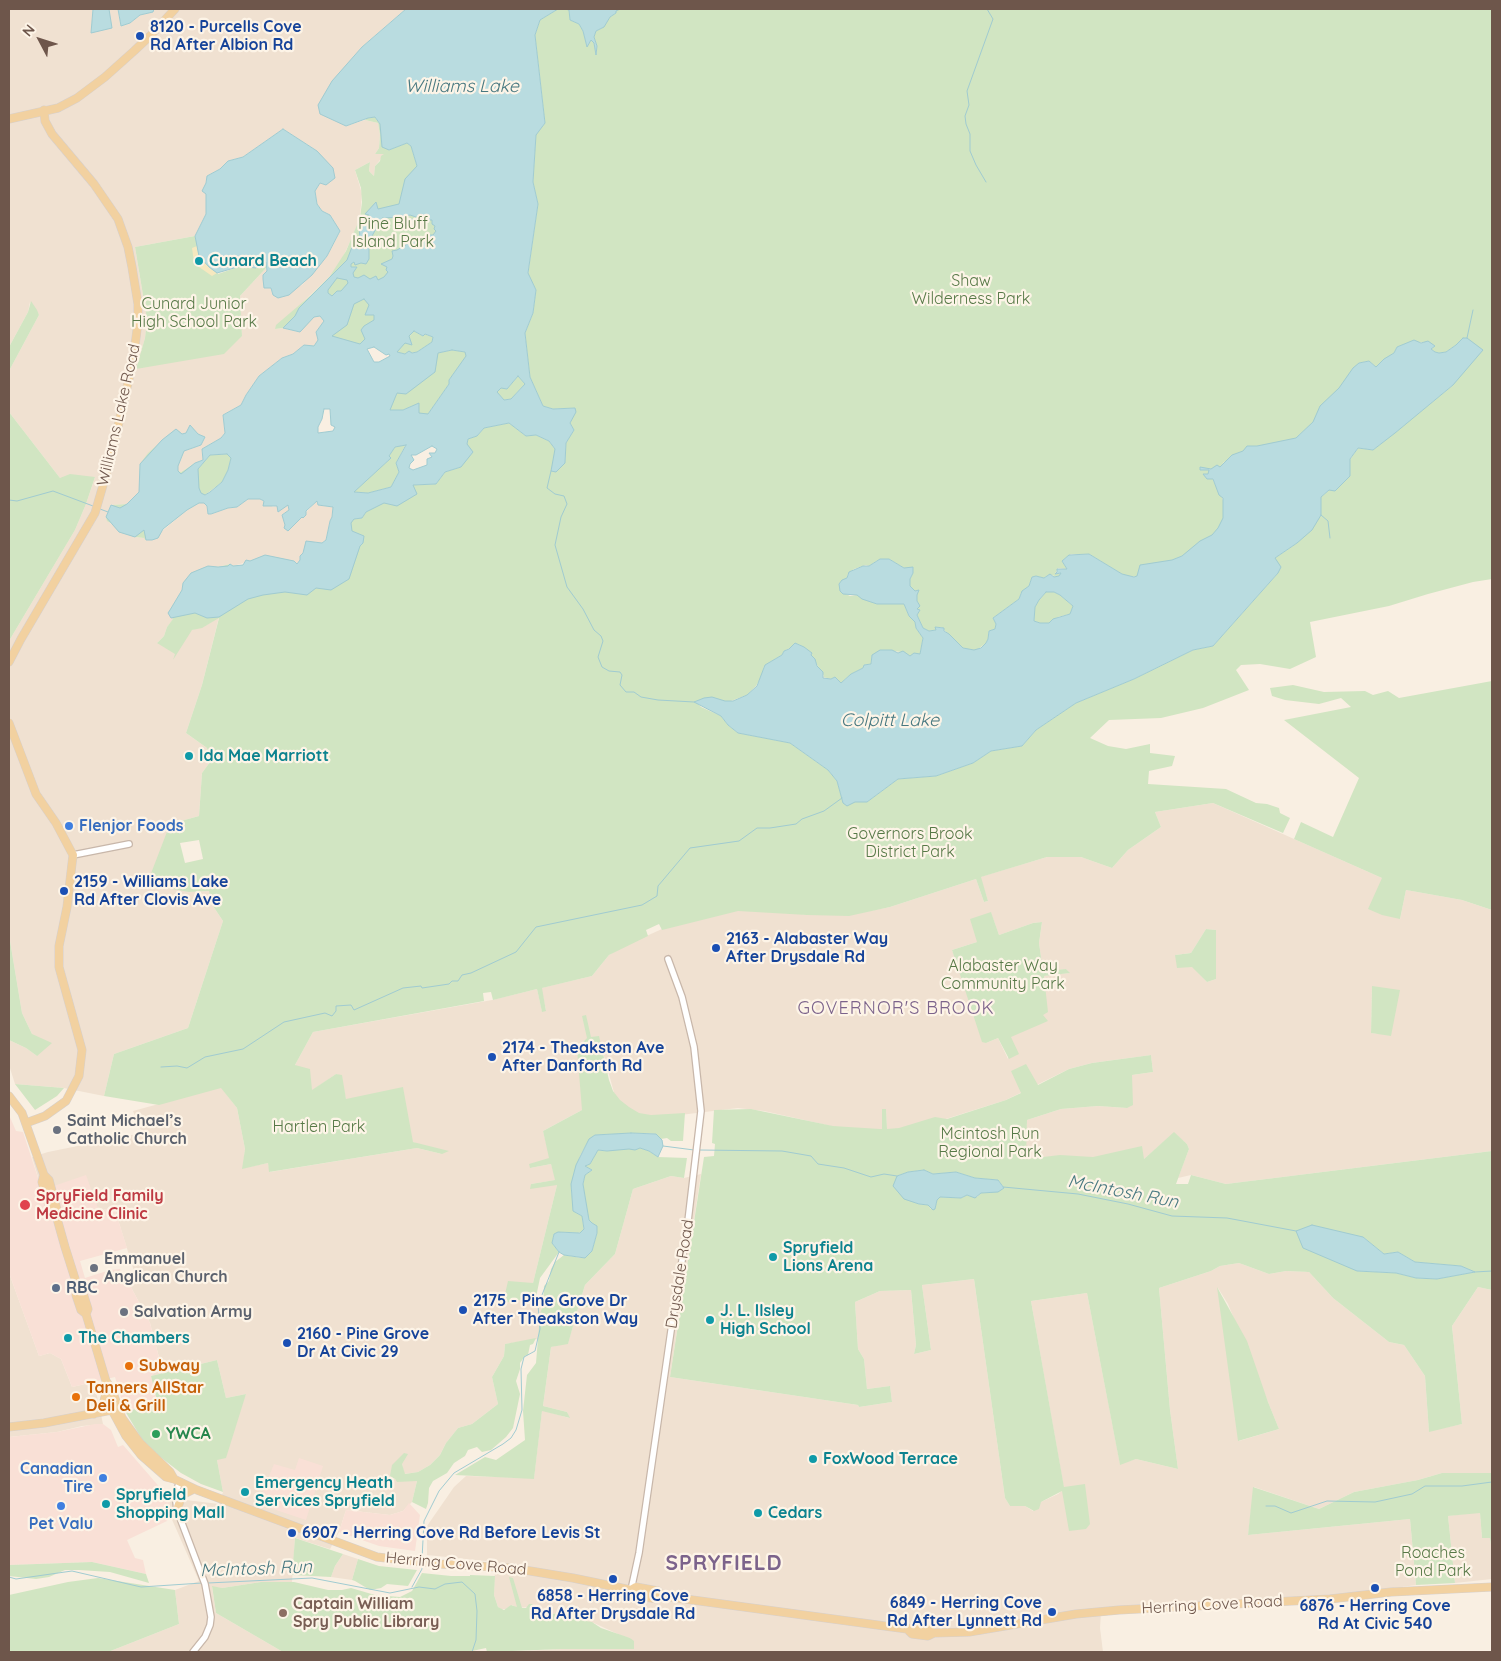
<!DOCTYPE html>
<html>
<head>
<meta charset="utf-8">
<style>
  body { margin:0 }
  #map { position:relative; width:1501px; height:1661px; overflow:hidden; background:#f9efe2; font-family:Quicksand,sans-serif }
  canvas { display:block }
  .frame { position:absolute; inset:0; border:10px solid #6e564b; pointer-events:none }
  .north { position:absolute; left:15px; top:15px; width:50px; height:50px; -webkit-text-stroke:4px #fdf4e7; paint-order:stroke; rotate:310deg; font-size:14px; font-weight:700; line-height:20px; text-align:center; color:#6e564b }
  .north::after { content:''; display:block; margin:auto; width:18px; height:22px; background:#6e564b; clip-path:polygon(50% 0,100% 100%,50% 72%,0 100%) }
</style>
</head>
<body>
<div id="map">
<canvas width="1501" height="1661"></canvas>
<div class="frame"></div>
<div class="north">N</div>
</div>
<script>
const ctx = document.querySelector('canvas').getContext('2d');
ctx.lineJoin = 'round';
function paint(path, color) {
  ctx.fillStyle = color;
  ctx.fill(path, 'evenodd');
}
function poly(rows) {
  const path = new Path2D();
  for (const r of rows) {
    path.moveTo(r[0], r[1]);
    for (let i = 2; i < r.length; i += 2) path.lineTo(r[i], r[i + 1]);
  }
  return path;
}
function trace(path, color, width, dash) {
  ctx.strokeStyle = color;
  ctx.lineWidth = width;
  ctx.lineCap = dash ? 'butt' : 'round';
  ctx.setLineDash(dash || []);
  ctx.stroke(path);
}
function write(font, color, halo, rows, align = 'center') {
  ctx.font = font + ' Quicksand,sans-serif';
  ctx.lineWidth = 4.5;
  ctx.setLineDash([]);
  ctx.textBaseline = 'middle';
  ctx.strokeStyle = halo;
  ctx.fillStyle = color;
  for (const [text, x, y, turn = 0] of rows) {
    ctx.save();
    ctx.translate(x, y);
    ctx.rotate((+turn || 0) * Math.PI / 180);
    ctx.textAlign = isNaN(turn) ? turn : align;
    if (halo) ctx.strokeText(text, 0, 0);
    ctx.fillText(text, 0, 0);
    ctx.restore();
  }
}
paint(poly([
  [9,9,93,9,91,33,110,10,109,9,118,9,121,26,130,23,140,15,152,12,154,9,406,9,362,47,350,62,346,126,365,120,378,123,380,135,379,148,375,154,385,154,375,166,374,176,369,171,370,162,355,170,362,194,360,217,357,227,340,263,330,276,275,329,283,328,299,332,314,317,320,316,324,321,316,332,318,340,314,346,304,345,293,354,282,358,259,376,246,395,241,405,223,415,225,433,221,438,202,449,203,460,195,463,181,472,178,471,178,466,184,451,201,445,205,437,198,434,190,426,187,433,182,434,140,464,139,492,127,504,111,505,106,517,110,523,135,537,144,538,161,532,187,510,199,503,204,503,207,506,208,513,211,514,228,508,237,507,248,499,260,499,273,507,288,504,289,510,282,515,288,531,317,501,318,505,333,507,332,517,330,521,326,540,322,543,317,542,311,543,300,556,300,560,297,564,294,561,257,559,233,566,230,564,218,567,208,566,183,583,182,590,170,610,174,619,167,627,164,636,157,643,208,624,219,617,202,685,186,733,207,748,210,762,202,773,199,816,170,824,189,892,210,891,211,903,223,921,188,1028,114,1054,104,1096,64,1088,15,1084,9,1065,9,1040,26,1048,37,1056,32,1034,22,1013,9,935,9,641,75,530,86,504,95,477,60,478,9,412,9,371,39,315,30,302,28,312,9,347],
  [283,129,317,151,320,183,315,191,317,204,322,211,330,215,340,232,327,256,302,285,273,295,271,288,263,279,263,275,267,271,266,268,240,296,242,336,136,369,145,338,147,319,135,247,195,236,206,214,207,176,220,169,228,161,243,157],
  [1213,803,1382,878,1400,919,1406,890,1462,900,1492,910,1492,1151,1226,1184,1191,1175,1178,1178,1189,1149,1187,1144,1174,1133,1144,1159,1025,1159,1027,1120,1061,1109,1098,1106,1127,1108,1132,1075,1153,1072,1151,1055,1092,1063,1069,1069,1006,1100,914,1129,887,1133,886,1109,882,1109,882,1134,849,1130,764,1111,738,1108,622,1122,601,1045,582,1110,543,1131,550,1158,530,1168,551,1164,556,1180,531,1184,557,1185,533,1283,503,1302,543,1296,538,1339,505,1344,504,1356,492,1377,498,1404,472,1424,458,1428,446,1443,440,1455,430,1465,418,1472,404,1474,402,1464,390,1476,396,1480,417,1481,412,1502,403,1511,390,1515,346,1510,339,1532,330,1549,295,1538,292,1582,261,1582,222,1588,212,1587,216,1613,283,1652,108,1652,179,1624,175,1590,199,1581,170,1515,169,1498,219,1504,223,1492,217,1460,246,1394,226,1398,217,1360,151,1376,161,1365,150,1323,124,1274,134,1271,114,1207,99,1211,42,1190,32,1157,48,1152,142,1133,133,1111,221,1087,237,1108,245,1149,243,1168,268,1163,270,1172,417,1148,442,1154,413,1142,346,1099,341,1079,339,1075,336,1074,312,1091,295,1065,313,1032,492,1000,537,989,542,1011,546,1010,541,988,592,976,609,955,620,948,673,924,722,911,748,910,813,915,859,913,890,907,976,879,984,902,988,901,980,877,1047,857,1081,857,1112,868,1128,850,1161,827,1155,812],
  [991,913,999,935,1033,923,1042,922,1039,943,1043,972,1066,969,1069,973,1043,976,1008,1033,1008,1059,998,1038,986,1043,952,950,977,942],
  [1206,929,1216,930,1216,979,1207,982,1192,966,1175,955,1191,953],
  [1372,987,1379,1034,1371,1033],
  [701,1174,670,1377,858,1405,859,1407,892,1402,890,1386,867,1389,864,1359,858,1349,855,1302,880,1291,911,1290,916,1345,914,1354,931,1350,922,1285,974,1279,1005,1498,1010,1506,1025,1506,1033,1511,1041,1502,1058,1494,1064,1489,1031,1301,1087,1293,1120,1464,1136,1459,1178,1469,1170,1410,1159,1288,1211,1271,1220,1266,1239,1263,1269,1274,1286,1271,1309,1272,1333,1298,1389,1342,1404,1345,1425,1376,1429,1431,1462,1424,1452,1326,1478,1287,1492,1290,1492,1473,1442,1473,1418,1480,1354,1492,1319,1509,1254,1487,1248,1535,1410,1519,1416,1585,1327,1597,1101,1612,1100,1628,1103,1652,506,1652,562,1649,634,1649,630,1638,622,1636,594,1623,580,1620,569,1615,559,1613,546,1615,539,1609,528,1607,518,1608,512,1605,506,1609,501,1609,498,1607,494,1595,495,1562,427,1555,427,1526,454,1487,466,1476,534,1478,542,1410,569,1418,567,1412,543,1406,551,1347,568,1343,578,1308,597,1303,579,1305,585,1285,615,1254,633,1189,671,1176,684,1178],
  [1218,1288,1228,1304,1279,1429,1239,1441],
  [9,1273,39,1356,50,1353,61,1359,72,1387,94,1382,103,1424,82,1426,57,1432,9,1437],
  [1480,1512,1482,1538,1490,1538,1492,1552,1492,1579,1455,1583,1448,1516],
  [343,1554,358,1559,352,1580,331,1577,335,1566]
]), '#f0e1d1');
paint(poly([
  [9,1115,16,1131,23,1132,42,1190,86,1175,99,1211,114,1207,127,1248,80,1261,85,1278,110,1270,120,1269,121,1273,124,1274,150,1323,161,1365,151,1376,158,1405,125,1411,115,1377,72,1387,61,1359,50,1353,39,1356,9,1273],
  [95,1424,103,1424,111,1430,118,1447,123,1445,169,1498,170,1515,167,1521,127,1540,135,1558,143,1560,146,1574,92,1562,9,1565,9,1437,57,1432],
  [299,1458,323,1466,306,1520,258,1504,274,1464,295,1470],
  [409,1503,420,1515,415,1551,379,1546,339,1532,346,1510,390,1515,403,1511]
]), '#f9e0d6');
paint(poly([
  [558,9,569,10,570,20,579,24,583,31,587,46,591,39,594,43,596,54,597,46,594,37,596,31,602,28,610,17,616,13,616,11,620,9,1492,9,1492,579,1473,582,1428,594,1389,606,1310,622,1316,657,1290,669,1260,664,1241,665,1236,670,1249,690,1203,708,1161,718,1109,720,1090,738,1108,746,1126,749,1150,744,1150,753,1175,756,1172,766,1149,771,1148,784,1226,789,1256,803,1267,804,1279,808,1280,813,1290,818,1283,833,1213,803,1155,812,1161,827,1128,850,1112,868,1081,857,1047,857,981,877,988,901,984,902,976,879,890,907,849,916,807,915,738,911,662,930,659,924,646,930,648,936,609,955,592,976,542,988,546,1011,542,1012,537,989,493,1000,491,992,483,993,484,1001,313,1032,295,1065,310,1069,312,1090,336,1074,342,1075,346,1099,403,1087,413,1142,449,1151,442,1154,417,1148,269,1172,268,1163,242,1169,245,1149,237,1108,221,1088,159,1105,104,1096,114,1054,188,1028,223,921,211,903,209,891,189,892,162,887,150,876,170,824,199,816,202,773,210,762,207,748,186,733,202,685,219,618,202,628,192,630,173,660,175,654,157,643,164,636,167,627,173,619,168,613,182,590,183,583,191,573,208,566,218,567,230,564,233,566,243,565,246,560,250,561,265,555,294,561,297,564,353,519,362,518,366,512,413,485,436,484,445,472,461,467,468,439,477,436,484,428,509,423,526,436,536,435,549,441,565,463,566,443,574,430,570,423,575,408,553,409,543,406,530,377,525,333,533,313,536,290,528,274,538,204,533,182,536,134,545,123,535,35,540,20],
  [1463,338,1467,338,1453,385,1373,450,1358,448,1329,490,1321,497,1321,515,1297,543,1275,558,1278,573,1213,646,1193,650,1134,679,1076,703,1036,730,1022,746,991,751,973,763,936,776,898,779,867,802,843,802,837,781,828,770,790,743,738,733,728,725,721,716,701,707,696,701,728,702,747,695,756,686,763,674,764,666,782,655,784,651,798,644,811,653,811,655,824,676,823,677,831,679,835,677,841,683,851,674,863,668,864,665,871,664,872,656,886,650,901,652,910,656,920,654,923,638,916,628,915,622,909,616,904,604,877,604,857,595,850,596,846,594,839,584,847,578,848,574,854,569,866,565,869,566,878,560,889,559,904,568,912,568,913,573,910,579,910,586,917,593,917,601,919,604,917,609,920,610,917,615,923,628,929,631,936,630,936,627,941,627,963,648,971,650,977,650,986,643,988,639,989,631,995,629,996,624,993,618,1019,599,1021,593,1029,586,1032,577,1036,576,1044,578,1048,575,1053,575,1054,577,1059,576,1062,574,1055,574,1058,568,1067,569,1062,561,1071,554,1089,554,1125,576,1140,577,1204,545,1228,517,1222,497,1212,478,1224,462,1296,438,1314,422,1359,363,1369,361,1376,367,1394,353,1397,347,1409,343,1422,342,1435,346,1431,349,1435,352,1439,353,1446,352,1456,345],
  [199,840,203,859,185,863,180,843],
  [375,117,380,124,389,150,407,143,411,146,417,166,421,212,433,219,439,228,379,313,363,346,305,352,304,345,314,346,318,340,316,332,324,321,320,316,314,317,300,332,283,328,275,329,276,325,311,295,330,276,346,251,360,218,362,202,361,188,355,170,370,162,369,171,374,176,375,166,380,161,381,156,384,154,375,154,379,148,380,135,378,123,365,120,367,118],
  [195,236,196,240,218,274,241,266,257,268,261,263,266,262,266,268,240,296,242,336,224,354,136,369,145,338,147,319,135,247],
  [31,301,37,310,39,315,9,371,9,347,28,312],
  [414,331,423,336,424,334,433,337,432,342,417,352,405,354,396,352],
  [452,350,466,352,467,356,449,380,449,384,428,414,419,414,418,404,403,410,389,410,397,393,438,353],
  [518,376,525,384,511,399,504,400,497,393,501,387,507,389],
  [9,412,60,478,70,474,95,477,86,504,75,530,9,641],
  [190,425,198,434,205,437,200,444,184,451,178,466,178,471,181,472,195,463,198,469,210,455,227,454,231,458,228,470,222,482,205,495,204,503,199,503,187,510,163,529,158,538,146,540,144,538,135,537,119,532,116,526,107,521,106,517,111,505,127,504,139,492,140,464,148,453,176,429,182,434,186,433],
  [406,444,396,463,399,472,391,487,368,493,353,492,391,458,389,456,395,447],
  [1046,592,1054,592,1060,595,1073,606,1070,614,1058,617,1049,623,1040,623,1034,621,1035,607,1039,600],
  [1492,681,1492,910,1462,900,1406,890,1400,919,1382,915,1368,909,1382,878,1294,839,1301,822,1333,837,1359,778,1284,720,1351,707,1341,698,1319,704,1285,700,1272,696,1270,688,1293,685,1324,692,1365,691,1373,695,1388,691,1399,698],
  [991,912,999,935,1033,923,1042,922,1039,943,1043,971,1066,969,1070,973,1044,976,1048,1012,1043,1015,1048,1021,1011,1037,1019,1054,1009,1059,998,1038,986,1043,982,1042,952,950,977,942,970,919],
  [1206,929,1216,930,1216,979,1207,982,1192,967,1177,968,1175,955,1191,953],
  [9,935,22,1013,32,1034,52,1043,37,1056,26,1048,9,1040],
  [1372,986,1400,990,1391,1036,1371,1033],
  [586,1015,591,1037,599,1036,609,1080,613,1091,620,1100,629,1107,639,1113,651,1115,685,1113,683,1141,671,1141,667,1138,661,1139,656,1134,642,1133,595,1135,593,1137,586,1145,580,1156,571,1190,575,1212,582,1216,584,1231,578,1233,565,1232,554,1234,552,1243,559,1252,540,1278,536,1297,503,1303,508,1281,533,1283,557,1185,530,1189,531,1184,555,1180,551,1164,530,1168,529,1164,549,1158,543,1131,582,1110,577,1049,587,1038,582,1016],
  [1151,1055,1153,1072,1132,1075,1133,1105,1127,1108,1098,1106,1061,1109,1027,1120,1026,1159,1060,1155,1093,1157,1142,1146,1144,1159,1174,1132,1187,1144,1189,1149,1176,1184,1188,1184,1191,1175,1226,1184,1492,1151,1492,1290,1478,1287,1452,1326,1462,1424,1429,1432,1425,1376,1404,1345,1389,1342,1333,1298,1309,1272,1286,1271,1269,1274,1239,1263,1220,1266,1211,1271,1159,1288,1170,1410,1178,1469,1136,1459,1120,1465,1087,1293,1031,1301,1064,1487,1085,1484,1090,1524,1086,1529,1069,1531,1062,1491,1041,1502,1039,1509,1034,1511,1025,1506,1010,1506,1005,1498,974,1279,922,1285,931,1350,914,1354,916,1345,911,1290,880,1291,855,1302,858,1349,864,1359,867,1389,890,1386,892,1402,859,1407,858,1405,670,1377,704,1157,714,1156,715,1144,712,1143,714,1110,751,1109,833,1126,880,1129,882,1129,882,1109,886,1109,887,1129,899,1128,935,1117,947,1119,1006,1100,1021,1093,1011,1071,1026,1064,1038,1085,1069,1069,1092,1063],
  [924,1170,933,1174,956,1172,975,1178,998,1180,1004,1188,992,1192,981,1193,977,1197,966,1195,962,1198,940,1197,937,1200,935,1209,931,1209,928,1205,919,1204,914,1202,897,1176,908,1172],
  [1363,1237,1384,1254,1398,1252,1415,1262,1461,1266,1474,1272,1437,1279,1416,1278,1396,1273,1357,1271],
  [15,1084,64,1088,57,1096,35,1110],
  [640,1148,649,1151,658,1157,687,1158,684,1178,671,1176,633,1189,615,1254,585,1285,579,1305,597,1303,597,1306,578,1308,568,1344,551,1347,543,1406,567,1412,570,1418,542,1411,534,1479,455,1475,485,1457,496,1460,525,1440,523,1411,527,1375,536,1363,540,1314,543,1304,544,1286,549,1281,551,1269,555,1262,564,1255,582,1258,588,1255,592,1251,597,1233,593,1224,589,1220,585,1204,583,1184,585,1175,592,1170,585,1166,590,1164,598,1150,607,1151,610,1149],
  [1217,1287,1247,1341,1268,1402,1279,1429,1238,1441],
  [536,1338,533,1344,530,1345,528,1355,525,1356,520,1363,520,1369,516,1381,520,1394,513,1428,506,1437,491,1450,482,1452,477,1447,468,1450,465,1456,454,1463,447,1473,433,1481,429,1488,428,1503,426,1509,412,1502,417,1481,397,1482,395,1479,390,1476,392,1465,404,1453,408,1454,402,1464,405,1474,418,1472,430,1465,440,1455,446,1443,458,1428,472,1424,498,1404,492,1377,504,1356,505,1344],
  [217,1360,226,1398,246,1394,226,1458,217,1460,223,1492,201,1484,181,1473,159,1456,143,1441,125,1411,158,1405,151,1376],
  [1442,1473,1492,1473,1492,1552,1490,1538,1482,1538,1480,1513,1448,1516,1455,1583,1416,1585,1410,1519,1248,1535,1253,1487,1319,1509,1354,1492,1418,1480],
  [295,1538,343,1554,335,1566,331,1577,292,1575],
  [358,1559,379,1566,417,1570,408,1586,387,1584,381,1588,370,1590,355,1581,352,1580],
  [92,1562,146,1574,149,1583,110,1572,79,1570,65,1570,49,1577,36,1579,9,1576,9,1565],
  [422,1573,451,1576,470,1576,470,1575,495,1576,494,1595,498,1607,504,1610,511,1605,517,1607,509,1577,513,1578,522,1608,526,1608,529,1604,532,1604,546,1615,559,1613,580,1620,592,1622,601,1628,630,1638,634,1641,634,1649,562,1649,487,1652,486,1648,472,1651,472,1652,283,1652,216,1613,212,1586,222,1588,261,1582,294,1582,328,1590,342,1590,351,1588,375,1595,400,1597,412,1591],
  [98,1578,175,1590,179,1624,108,1652,9,1652,9,1595,68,1582]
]), '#d1e5c2');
paint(poly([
  [197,246,198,253,202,260,217,273,212,276,199,267,194,262,192,248]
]), '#f6e8bf');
const water = poly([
  [93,9,109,9,112,28,91,33,93,9],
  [118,9,154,9,153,12,140,15,130,23,121,26,118,9],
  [406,9,558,9,540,20,535,35,545,123,536,135,533,182,538,204,528,273,536,290,533,313,525,333,530,377,543,406,553,409,575,408,576,412,570,423,574,430,566,443,565,463,556,472,551,471,555,449,549,441,536,435,526,436,509,423,484,428,477,436,468,439,467,444,473,452,461,467,445,472,436,484,413,485,417,494,397,506,384,503,366,512,362,518,354,519,351,523,352,531,364,536,363,543,360,546,349,579,331,590,316,588,307,595,285,592,263,595,248,599,219,617,207,618,195,613,171,618,168,613,170,610,182,590,183,583,191,573,208,566,218,567,228,566,230,564,233,566,243,565,246,560,250,561,265,555,294,561,297,564,300,560,300,556,303,553,306,541,322,543,326,540,330,521,332,517,333,507,318,505,317,501,306,511,306,515,303,518,302,517,288,531,284,528,285,525,282,515,289,510,288,505,278,512,277,506,263,506,264,501,260,499,248,499,237,507,228,508,211,514,208,514,207,506,204,503,199,503,187,510,163,529,158,538,152,540,146,540,144,530,135,537,119,532,106,517,111,505,120,508,127,504,139,492,140,464,162,440,176,429,182,434,186,433,190,425,198,434,205,437,201,445,184,451,178,466,178,471,181,474,195,463,203,460,202,449,221,438,225,433,223,415,241,405,246,395,259,376,282,358,293,354,304,345,314,346,318,340,316,332,324,321,320,316,314,317,300,332,283,328,295,316,299,308,347,260,352,247,360,239,359,224,361,219,364,216,366,219,369,217,369,215,365,214,376,202,378,209,399,204,405,179,417,166,411,146,407,143,389,150,382,147,380,124,375,117,368,118,346,126,320,114,318,105,332,81,362,47,406,9],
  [421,214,423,217,421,222,415,224,413,219,411,220,412,228,414,229,417,228,424,220,429,222,429,220,432,220,432,224,435,226,434,229,436,231,433,235,428,235,420,241,411,242,397,250,392,251,393,256,392,259,381,264,387,267,386,270,388,272,384,277,378,280,376,276,370,279,364,275,358,278,354,277,353,273,357,267,351,267,351,264,354,262,355,265,361,263,366,264,369,259,369,245,365,247,361,245,360,242,365,241,363,238,366,239,372,236,382,218,403,217,410,215,416,217,421,214],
  [337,278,347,280,348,283,341,291,337,291,332,296,328,293,328,290,337,278],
  [364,299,369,305,365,315,374,315,374,320,364,326,361,330,365,339,360,344,332,336,347,325,354,304,364,299],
  [414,331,423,336,425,334,433,337,432,342,417,352,412,353,409,351,405,354,397,352,405,343,412,345,409,336,414,331],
  [374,347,386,355,389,354,390,356,379,362,374,362,367,349,374,347],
  [452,350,465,352,466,356,449,380,449,384,428,414,419,413,419,403,403,410,390,410,397,393,406,394,435,372,438,353,452,350],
  [518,376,525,384,511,399,504,400,497,392,501,388,507,389,518,376],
  [324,409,330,409,331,425,335,427,333,431,318,433,318,427,322,419,324,409],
  [406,445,396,463,399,472,391,487,368,493,354,492,391,458,389,456,395,447,406,445],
  [432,446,437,449,435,453,429,453,432,457,427,459,427,465,413,470,409,468,410,464,414,460,411,455,416,455,432,446],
  [227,454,231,458,228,470,222,482,210,492,205,495,201,493,199,488,198,469,210,455,227,454],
  [565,9,620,9,616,11,616,13,610,17,604,27,596,31,594,37,597,46,596,55,594,43,591,40,587,47,583,31,579,24,570,20,569,10,565,9],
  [283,129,317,151,333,168,335,178,326,185,320,183,315,191,317,204,322,211,330,215,340,231,327,256,312,275,289,295,278,298,273,295,271,288,264,288,263,279,263,275,267,271,266,262,262,262,256,268,241,266,217,273,209,267,199,256,195,236,206,214,206,194,202,191,206,183,207,176,220,169,228,161,243,157,283,129],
  [1463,338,1467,338,1483,350,1453,385,1395,433,1373,450,1358,448,1350,459,1350,476,1335,491,1329,490,1321,497,1321,515,1312,530,1297,543,1275,558,1281,567,1278,573,1213,646,1193,650,1134,679,1076,703,1036,730,1022,746,991,751,973,763,936,776,898,779,867,802,855,802,847,806,843,803,837,781,828,770,790,743,738,733,728,725,721,716,694,702,704,698,712,697,725,701,733,701,747,695,757,686,765,665,782,655,784,651,789,649,795,643,804,647,812,653,811,655,815,659,817,666,823,672,823,678,831,679,835,677,841,683,851,674,863,668,864,665,871,664,872,655,880,650,892,650,898,653,903,651,910,656,914,653,920,654,923,638,916,628,915,622,909,616,904,604,877,604,862,599,857,595,843,594,840,591,839,584,842,580,847,578,849,572,863,566,869,566,880,559,889,559,904,568,913,567,913,573,910,579,910,586,915,591,919,590,917,595,917,601,920,606,917,609,920,610,917,615,923,628,929,631,936,630,935,627,944,628,944,631,949,634,963,648,974,650,981,648,986,643,988,639,989,631,995,629,996,624,993,618,1019,599,1022,591,1029,586,1032,577,1036,576,1044,578,1050,574,1054,577,1059,576,1061,573,1055,574,1057,572,1057,569,1067,569,1062,561,1069,555,1089,554,1122,574,1134,577,1137,576,1140,565,1172,560,1182,556,1200,541,1212,535,1218,528,1223,518,1223,498,1219,495,1213,479,1207,479,1203,474,1208,474,1209,470,1200,470,1200,467,1211,469,1217,465,1220,467,1232,455,1243,451,1247,446,1257,446,1296,438,1313,422,1320,406,1339,388,1353,368,1359,363,1369,361,1376,367,1384,359,1394,353,1397,347,1414,340,1421,343,1428,341,1435,346,1431,349,1435,352,1439,353,1446,352,1456,345,1463,338],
  [1046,592,1054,592,1060,595,1073,606,1070,614,1053,619,1049,623,1040,623,1034,621,1035,607,1039,600,1046,592],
  [631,1133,656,1134,662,1140,663,1146,658,1157,649,1151,640,1148,635,1150,629,1149,607,1151,598,1150,590,1164,585,1166,592,1170,585,1175,583,1184,589,1220,592,1223,597,1226,597,1233,592,1251,585,1258,564,1255,559,1252,552,1243,554,1234,558,1232,580,1233,584,1229,582,1216,573,1211,571,1184,576,1165,589,1139,595,1135,631,1133],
  [924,1170,933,1174,956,1172,975,1178,998,1180,1004,1188,998,1192,981,1193,975,1198,967,1195,961,1198,940,1197,937,1200,935,1209,933,1210,928,1205,919,1204,904,1199,893,1186,897,1176,908,1172,924,1170],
  [1312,1225,1363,1237,1384,1254,1398,1252,1415,1262,1461,1266,1475,1272,1437,1279,1416,1278,1396,1273,1357,1271,1303,1248,1296,1231,1312,1225]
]);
paint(water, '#b9dce0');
trace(water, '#a0cbd1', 1);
trace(poly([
  [986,182,976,165,970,151,970,134,966,124,965,116,969,105,967,91,993,19,987,9],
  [1467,338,1473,310],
  [551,471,547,488,555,494,564,496,567,504,561,517,555,545,567,587,583,609,594,630,601,636,603,641,598,657,602,667,609,671,620,672,622,675,620,685,626,692,634,692,641,697,658,700,694,702],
  [9,500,17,501,53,491,93,506],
  [100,509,108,512],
  [1321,515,1328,521,1330,538],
  [161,1067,177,1066,187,1068,205,1057,243,1049,284,1022,325,1013,332,1016,336,1011,336,1006,351,1005,354,1010,403,988,421,986,422,988,449,984,452,981,458,981,462,975,471,973,516,952,536,927,642,905,657,896,658,886,690,848,739,841,757,828,770,828,796,824,802,819,824,811,842,798],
  [663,1146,694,1150],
  [698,1150,782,1151,811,1156,818,1164,844,1168,871,1177,884,1174,897,1176],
  [1003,1187,1078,1194,1128,1204,1172,1216,1227,1218,1296,1231],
  [1475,1272,1492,1271],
  [1266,1506,1275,1506,1291,1513,1327,1501,1375,1502,1412,1494,1425,1486,1462,1486,1492,1482],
  [422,1559,424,1521,439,1491,454,1473,503,1444,511,1438,516,1430,522,1410,521,1369,524,1357,535,1351,540,1329,538,1305,559,1252],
  [9,1577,16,1579,72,1571,141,1587,202,1583],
  [208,1583,312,1578,390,1593,419,1587,435,1589,445,1584,462,1582,475,1594,477,1611,476,1640,472,1652],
  [412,1587,422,1569,422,1566]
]), '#a0cbd1', 1);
const minor = poly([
  [73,855,129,844],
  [180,1482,175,1493,177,1510,205,1584,211,1617,210,1625,205,1637,193,1652],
  [631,1590,639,1553,677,1289,686,1238,701,1111,694,1047,682,997,668,959]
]);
const major = poly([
  [9,119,58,108,77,98,105,77,134,51,151,35,175,9],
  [9,662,21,639,95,513,110,461,133,361,138,322,138,304,132,267,128,247,118,219,94,184,52,134,45,121,44,110],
  [9,723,36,794,56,823,73,855,67,907,59,946,59,967,82,1050,79,1076,66,1101,45,1116,26,1123],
  [9,1096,22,1113,44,1175,49,1180,57,1210,56,1215,65,1247,77,1285,83,1293,88,1309,86,1314],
  [44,1175,42,1182,51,1211,56,1215],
  [78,1287,76,1295,81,1310,86,1314,106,1381,112,1390,122,1418,140,1443,170,1472,174,1479],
  [106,1381,106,1392,112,1410,126,1436,141,1455,166,1477,174,1479,197,1490,377,1557,440,1564,512,1568,573,1578,631,1590,635,1595,657,1599,663,1596,907,1629,913,1628,928,1629,934,1633],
  [94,1414,103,1405,106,1393],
  [9,1427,44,1423,117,1409],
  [177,1510,182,1495,194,1489],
  [631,1590,636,1587,658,1591,663,1596],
  [907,1629,912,1634,928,1636,934,1633,969,1632,1076,1614,1119,1610,1330,1599,1391,1592,1492,1587]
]);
trace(minor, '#c8b7aa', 8);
trace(major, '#d6d0cd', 9);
trace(minor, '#fff', 5.5);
trace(major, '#f2d1a0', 8);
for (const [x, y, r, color] of [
  [140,36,5,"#1a4fb4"],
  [199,261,5,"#0f9aa8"],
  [189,756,5,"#0f9aa8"],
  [69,826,5,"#3f7fe0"],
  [64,891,5,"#1a4fb4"],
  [716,948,5,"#1a4fb4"],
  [492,1057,5,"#1a4fb4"],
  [57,1130,5,"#6b7280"],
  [25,1205,6,"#e0444e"],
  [773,1257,5,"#0f9aa8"],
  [94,1268,5,"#6b7280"],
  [56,1288,5,"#5c6f8a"],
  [463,1310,5,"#1a4fb4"],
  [124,1312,5,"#6b7280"],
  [710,1320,5,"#0f9aa8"],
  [68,1338,5,"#0f9aa8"],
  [287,1343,5,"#1a4fb4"],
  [129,1366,5,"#e8710a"],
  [76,1397,5,"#e8710a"],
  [156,1434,5,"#2e9e5b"],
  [813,1459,5,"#0f9aa8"],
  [103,1478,5,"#3f7fe0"],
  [245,1492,5,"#0f9aa8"],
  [106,1504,5,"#0f9aa8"],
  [61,1506,5,"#3f7fe0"],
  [758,1513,5,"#0f9aa8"],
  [292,1533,5,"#1a4fb4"],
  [613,1579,5,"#1a4fb4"],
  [1375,1588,5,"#1a4fb4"],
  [1052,1612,5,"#1a4fb4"],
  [283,1613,5,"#8d6e63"]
]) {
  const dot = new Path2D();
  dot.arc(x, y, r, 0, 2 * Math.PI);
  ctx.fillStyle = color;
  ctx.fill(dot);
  trace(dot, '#fdf4e7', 2);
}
write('bold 16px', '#164399', '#fdf4e7', [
  ["8120 - Purcells Cove",150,27],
  ["Rd After Albion Rd",150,45],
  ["2159 - Williams Lake",74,882],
  ["Rd After Clovis Ave",74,900],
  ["2163 - Alabaster Way",726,939],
  ["After Drysdale Rd",726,957],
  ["2174 - Theakston Ave",502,1048],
  ["After Danforth Rd",502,1066],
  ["2175 - Pine Grove Dr",473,1301],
  ["After Theakston Way",473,1319],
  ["2160 - Pine Grove",297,1334],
  ["Dr At Civic 29",297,1352],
  ["6907 - Herring Cove Rd Before Levis St",302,1533],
  ["6858 - Herring Cove",613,1596,"center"],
  ["Rd After Drysdale Rd",613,1614,"center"],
  ["6849 - Herring Cove",1042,1603,"right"],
  ["Rd After Lynnett Rd",1042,1621,"right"],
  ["6876 - Herring Cove",1375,1606,"center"],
  ["Rd At Civic 540",1375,1624,"center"]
], 'left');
write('16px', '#577947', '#fdf4e7', [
  ["Pine Bluff",393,224],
  ["Island Park",393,242],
  ["Shaw",971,281],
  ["Wilderness Park",971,299],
  ["Cunard Junior",194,304],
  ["High School Park",194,322],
  ["Governors Brook",910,834],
  ["District Park",910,852],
  ["Alabaster Way",1003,966],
  ["Community Park",1003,984],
  ["Hartlen Park",319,1127],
  ["Mcintosh Run",990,1134],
  ["Regional Park",990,1152],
  ["Roaches",1433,1553],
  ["Pond Park",1433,1571]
]);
write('bold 16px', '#0d838f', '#fdf4e7', [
  ["Cunard Beach",209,261],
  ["Ida Mae Marriott",199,756],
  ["Spryfield",783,1248],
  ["Lions Arena",783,1266],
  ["J. L. Ilsley",720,1311],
  ["High School",720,1329],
  ["The Chambers",78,1338],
  ["FoxWood Terrace",823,1459],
  ["Emergency Heath",255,1483],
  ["Services Spryfield",255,1501],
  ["Spryfield",116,1495],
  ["Shopping Mall",116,1513],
  ["Cedars",768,1513]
], 'left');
write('16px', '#6e564b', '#fdf4e7', [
  ["Williams Lake Road",119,415,-77],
  ["Drysdale Road",680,1274,-81],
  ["Herring Cove Road",456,1564,5],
  ["Herring Cove Road",1212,1605,-3]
]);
write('bold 16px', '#366cbe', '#fdf4e7', [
  ["Flenjor Foods",79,826],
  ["Canadian",93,1469,"right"],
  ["Tire",93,1487,"right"],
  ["Pet Valu",61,1524,"center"]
], 'left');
write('bold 16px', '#5b616d', '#fdf4e7', [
  ["Saint Michael’s",67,1121],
  ["Catholic Church",67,1139],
  ["Emmanuel",104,1259],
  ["Anglican Church",104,1277],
  ["Salvation Army",134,1312]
], 'left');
write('bold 16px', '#be3a42', '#fdf4e7', [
  ["SpryField Family",36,1196],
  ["Medicine Clinic",36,1214]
], 'left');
write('bold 16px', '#4e5e75', '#fdf4e7', [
  ["RBC",66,1288]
], 'left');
write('bold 16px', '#c56008', '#fdf4e7', [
  ["Subway",139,1366],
  ["Tanners AllStar",86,1388],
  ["Deli & Grill",86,1406]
], 'left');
write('bold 16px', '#27864d', '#fdf4e7', [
  ["YWCA",166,1434]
], 'left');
write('bold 16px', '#785e54', '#fdf4e7', [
  ["Captain William",293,1604],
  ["Spry Public Library",293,1622]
], 'left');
write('italic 18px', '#477880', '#fdf4e7', [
  ["Williams Lake",462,87],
  ["Colpitt Lake",890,721],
  ["McIntosh Run",1123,1192,11],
  ["McIntosh Run",256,1569,-2]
]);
ctx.letterSpacing = '1px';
write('18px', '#7c638b', '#fdf4e7', [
  ["GOVERNOR'S BROOK",896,1009]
]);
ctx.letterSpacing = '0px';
ctx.letterSpacing = '1px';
write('bold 21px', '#7c638b', '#fdf4e7', [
  ["SPRYFIELD",724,1564]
]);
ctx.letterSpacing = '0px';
</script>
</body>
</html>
